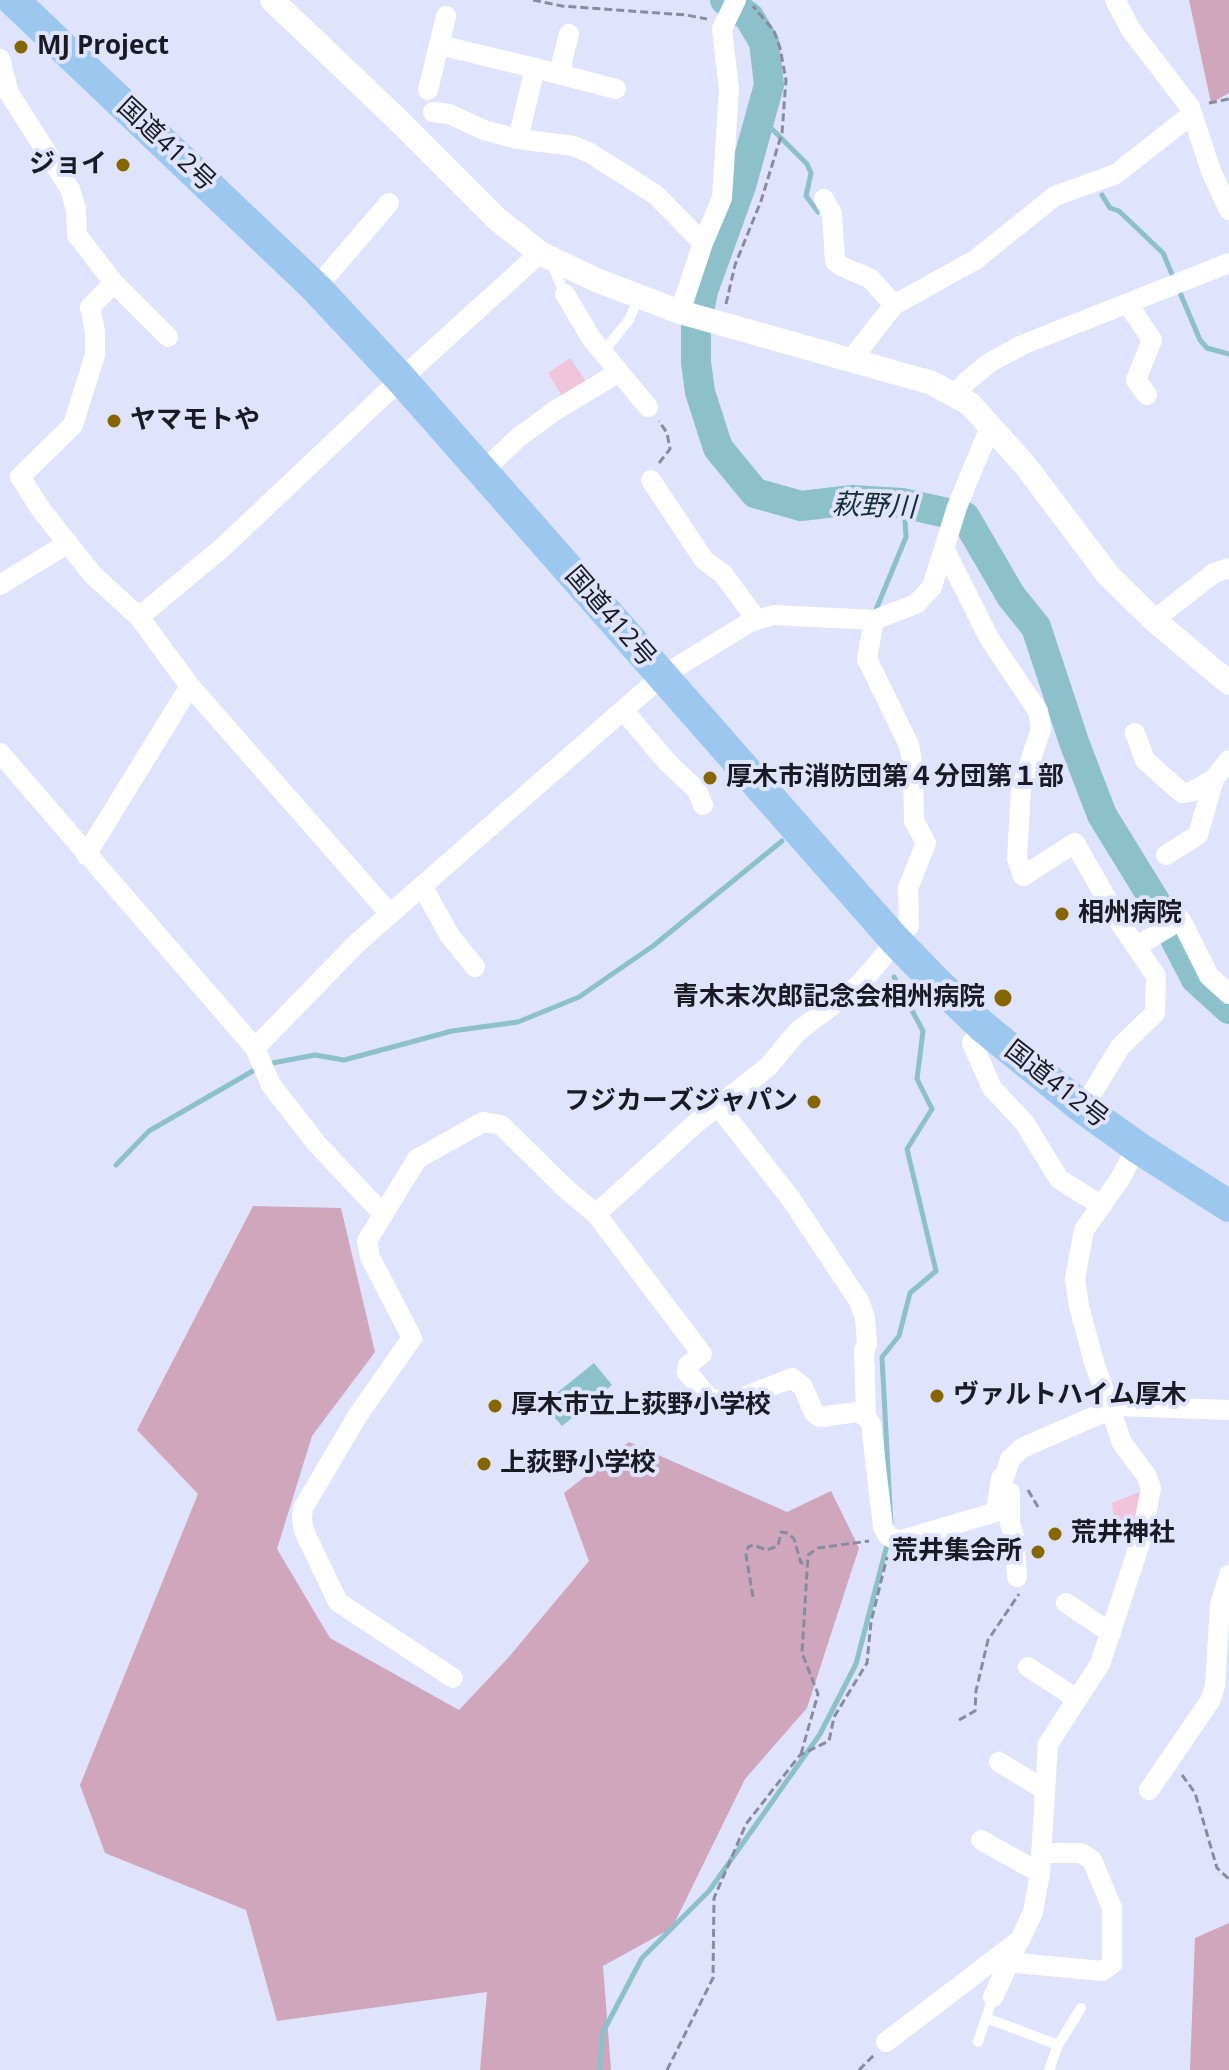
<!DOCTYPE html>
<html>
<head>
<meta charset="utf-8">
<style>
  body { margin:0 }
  canvas { display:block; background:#dfe3fc }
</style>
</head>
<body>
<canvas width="1229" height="2070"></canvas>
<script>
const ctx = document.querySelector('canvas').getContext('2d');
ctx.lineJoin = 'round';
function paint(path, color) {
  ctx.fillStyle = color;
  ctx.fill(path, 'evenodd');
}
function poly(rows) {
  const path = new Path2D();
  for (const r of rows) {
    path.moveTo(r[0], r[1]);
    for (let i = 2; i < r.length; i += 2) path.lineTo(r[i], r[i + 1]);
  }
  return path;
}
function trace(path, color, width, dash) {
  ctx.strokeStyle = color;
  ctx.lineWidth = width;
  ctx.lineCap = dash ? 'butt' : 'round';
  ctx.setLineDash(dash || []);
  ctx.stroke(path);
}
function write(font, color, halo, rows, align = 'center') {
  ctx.font = font + ' "Open Sans","Noto Sans JP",sans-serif';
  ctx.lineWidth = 8;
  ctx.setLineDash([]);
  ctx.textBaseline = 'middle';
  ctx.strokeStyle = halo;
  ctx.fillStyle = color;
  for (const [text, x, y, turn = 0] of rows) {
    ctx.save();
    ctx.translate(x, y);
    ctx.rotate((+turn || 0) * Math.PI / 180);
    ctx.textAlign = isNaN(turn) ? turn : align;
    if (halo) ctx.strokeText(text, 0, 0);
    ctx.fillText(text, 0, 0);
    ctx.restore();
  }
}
paint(poly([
  [570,358,589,386,565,401,548,373],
  [1142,1491,1133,1529,1115,1530,1112,1503]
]), '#f0c5db');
paint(poly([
  [1189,0,1229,0,1229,93,1211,103],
  [253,1206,341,1208,375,1352,312,1436,277,1549,330,1638,459,1710,508,1658,589,1561,564,1493,629,1442,787,1512,831,1491,859,1548,807,1708,745,1779,672,1928,603,1966,611,2070,480,2070,487,1992,277,2021,246,1910,105,1853,80,1785,198,1494,137,1430],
  [1229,1923,1229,2070,1190,2070,1195,1938]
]), '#d0a6bc');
paint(poly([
  [594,1363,612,1385,562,1426,543,1404]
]), '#8cc1cc');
trace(poly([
  [761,118,807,164,811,173,806,196,818,212],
  [1102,195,1110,208,1119,211,1163,253,1174,279],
  [1178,288,1200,340,1207,348,1229,354],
  [875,612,906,537,904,503],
  [267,1064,315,1055,344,1060,452,1031,518,1022,579,997,653,946,782,841],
  [116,1165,149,1131,258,1068],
  [891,1527,882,1357,899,1336,910,1293,936,1271,907,1149,932,1109,917,1079,923,1031,894,977],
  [599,2070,603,2032,642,1958,709,1891,820,1734,856,1664,888,1541]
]), '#8cc1cc', 5);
trace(poly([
  [725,0,749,17,764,42,769,85,741,186,703,291,696,326,696,362,700,392,718,448,755,493,801,506,852,500,902,503,965,517,1011,596,1036,627,1074,742,1102,815,1158,906,1196,979,1229,1009]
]), '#8cc1cc', 30);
trace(poly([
  [533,0,562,6,686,15,707,19],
  [1209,103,1229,99],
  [726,304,735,265,761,201,782,133,786,80,780,48,774,31,753,6],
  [659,463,670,449,667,433,659,421],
  [1028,1490,1038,1507],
  [1070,1521,1088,1539,1126,1536],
  [753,1597,746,1555,748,1547,753,1545,767,1550,778,1546,781,1532,788,1533,794,1539,801,1563,806,1562],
  [959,1720,975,1711,976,1691,988,1640,1019,1594],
  [801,1754,818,1694,802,1653,808,1555,818,1548,869,1541],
  [1182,1775,1195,1793,1217,1868,1229,1879],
  [667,2070,713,1978,714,1898,746,1824,800,1755,829,1741,834,1717,867,1663,871,1622,887,1557],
  [859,2070,875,2054]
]), '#898c9e', 3, [8, 4]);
trace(poly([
  [551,263,565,294],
  [603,352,629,320,639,297],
  [986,2018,1058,2045,1049,2070],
  [978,2042,993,1997],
  [1058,2045,1081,2008]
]), '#fff', 10);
trace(poly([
  [1115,0,1131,30,1190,107,1211,171,1229,210],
  [439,45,446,16],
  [0,59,9,93,70,189,76,209,77,235,114,283,90,307,95,331,95,355,73,425,20,477,42,511,93,575,139,617,190,686,390,914],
  [535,68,616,89],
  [559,74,569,34],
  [428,90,439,45,535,68,518,139],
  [433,112,449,114,484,130,518,139,574,146,590,153,656,195,703,243],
  [824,199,832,214,835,261,841,266,871,279,894,305],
  [114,283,168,337],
  [316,288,389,203],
  [565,294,591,338,648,407],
  [1128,304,1152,340,1136,380,1147,395],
  [680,312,703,243,722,198,729,89,722,29,736,0],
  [854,361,857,352,894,305,975,260,1055,196,1116,174,1192,114],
  [955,396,966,382,989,363,1022,345,1229,263],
  [482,472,519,437,556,410,619,372],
  [651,480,704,560,723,574,757,620],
  [944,548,990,640,1038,711,1041,729,1021,789,1017,859,1023,876,1075,843,1122,926,1156,976,1155,1013,1120,1047,1083,1108],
  [0,585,68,543],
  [139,617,222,548,401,379,540,253],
  [874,620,867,659,909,745,913,765,914,821,926,843,908,888,909,926,860,984,797,1032,768,1067,696,1123,596,1214,702,1354,688,1365,687,1372,710,1399,733,1401,792,1378,803,1387,814,1413,820,1417,858,1412,866,1417,871,1424,883,1527,888,1536,898,1541,996,1512,1001,1478,1005,1475,1010,1459,1022,1448,1118,1406,1229,1410],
  [1154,620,1214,573,1229,568],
  [623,710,668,763,697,790,703,805],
  [1135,733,1145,760,1182,793,1191,792,1214,779,1229,760],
  [0,753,255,1048,357,943,662,676,750,622,774,615,874,620,916,604,932,587,957,507,990,427],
  [86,855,190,686],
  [1166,855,1198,835,1214,779],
  [422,886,450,936,475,967],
  [1137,946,1181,920,1209,976,1229,994],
  [982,1026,972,1043,992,1088,1024,1122,1059,1179,1102,1206],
  [255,1048,271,1085,317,1144,383,1214],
  [718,1106,791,1199,859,1301,865,1318,867,1344,864,1350,866,1417],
  [1010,1492,1010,1523,1014,1537,1017,1577],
  [1066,1603,1111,1633],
  [1028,1667,1077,1699],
  [453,1678,338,1602,304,1531,302,1520,303,1508,358,1415,412,1338,370,1257,367,1241,417,1159,483,1122,501,1125,565,1188,596,1214],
  [999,1762,1045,1790],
  [1149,1790,1210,1701,1215,1686,1220,1605,1229,1575],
  [981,1840,1040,1873],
  [1009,1958,1017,1963,1102,1971,1112,1964,1112,1908,1092,1860,1081,1853,1041,1853],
  [993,1997,1016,1947],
  [886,2042,1020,1940,1033,1912,1040,1873,1048,1744,1100,1664,1141,1540,1151,1488,1146,1475,1122,1443,1094,1362,1079,1306,1075,1279,1084,1230,1120,1179,1137,1147]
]), '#fff', 20);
trace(poly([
  [272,0,396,118,497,219,540,253,596,280,680,312,932,383,970,404,1025,465,1108,575,1154,620,1229,683]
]), '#fff', 24);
trace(poly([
  [13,0,316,288,401,379,895,940,934,980,982,1026,1083,1108,1137,1147,1229,1206]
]), '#9cc8ef', 32);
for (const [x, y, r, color] of [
  [21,47,8,"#866600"],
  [123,165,8,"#866600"],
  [114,421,8,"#866600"],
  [710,778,8,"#866600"],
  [1062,914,8,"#866600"],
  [1003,998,10,"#866600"],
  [814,1102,8,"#866600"],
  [937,1396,8,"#866600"],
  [495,1406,8,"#866600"],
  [484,1464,8,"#866600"],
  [1055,1534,8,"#866600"],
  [1038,1552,8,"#866600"]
]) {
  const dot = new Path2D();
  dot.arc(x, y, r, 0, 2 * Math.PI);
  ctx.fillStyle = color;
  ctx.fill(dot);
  trace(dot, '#dfe3fc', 3);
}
write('bold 26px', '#191a23', '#dfe3fc', [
  ["MJ Project",37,47],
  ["ジョイ",107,165,"right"],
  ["ヤマモトや",130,421],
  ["厚木市消防団第４分団第１部",726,778],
  ["相州病院",1078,914],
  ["青木末次郎記念会相州病院",985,998,"right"],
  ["フジカーズジャパン",798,1102,"right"],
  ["ヴァルトハイム厚木",953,1396],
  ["厚木市立上荻野小学校",511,1406],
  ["上荻野小学校",500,1464],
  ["荒井神社",1071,1534],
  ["荒井集会所",1022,1552,"right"]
], 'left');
write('26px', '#191a23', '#dfe3fc', [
  ["国道412号",166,145,43],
  ["国道412号",610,617,49],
  ["国道412号",1056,1085,38]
]);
write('italic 28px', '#132f34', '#dfe3fc', [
  ["萩野川",874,507,2]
]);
</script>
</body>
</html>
